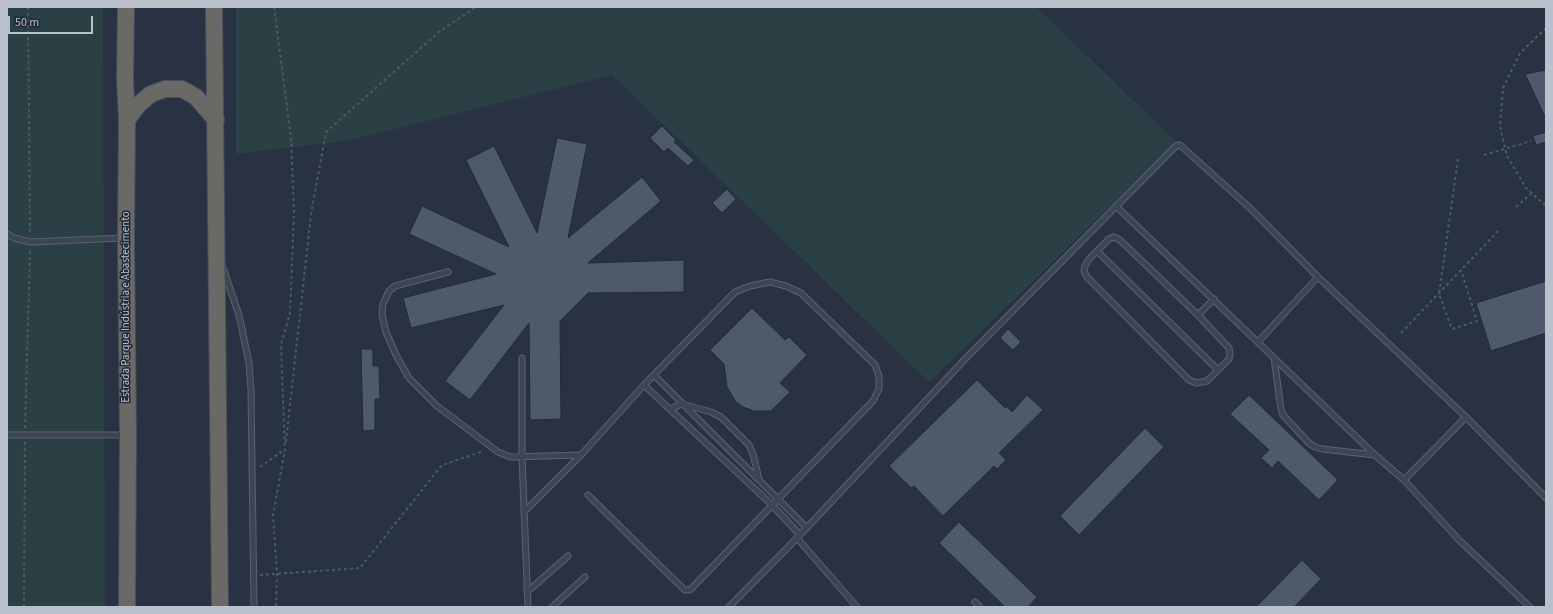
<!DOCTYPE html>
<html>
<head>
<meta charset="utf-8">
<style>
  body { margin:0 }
  #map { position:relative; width:1553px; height:614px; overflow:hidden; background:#283243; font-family:"Source Sans 3",sans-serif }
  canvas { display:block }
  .frame { position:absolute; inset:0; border:8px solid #bac0cc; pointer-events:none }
  .scale { position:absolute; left:8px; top:16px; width:85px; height:18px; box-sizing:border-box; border:2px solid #bac0cc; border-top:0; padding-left:5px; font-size:12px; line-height:14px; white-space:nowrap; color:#bac0cc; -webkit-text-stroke:3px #212938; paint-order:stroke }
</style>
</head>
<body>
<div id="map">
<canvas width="1553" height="614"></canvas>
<div class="frame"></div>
<div class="scale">50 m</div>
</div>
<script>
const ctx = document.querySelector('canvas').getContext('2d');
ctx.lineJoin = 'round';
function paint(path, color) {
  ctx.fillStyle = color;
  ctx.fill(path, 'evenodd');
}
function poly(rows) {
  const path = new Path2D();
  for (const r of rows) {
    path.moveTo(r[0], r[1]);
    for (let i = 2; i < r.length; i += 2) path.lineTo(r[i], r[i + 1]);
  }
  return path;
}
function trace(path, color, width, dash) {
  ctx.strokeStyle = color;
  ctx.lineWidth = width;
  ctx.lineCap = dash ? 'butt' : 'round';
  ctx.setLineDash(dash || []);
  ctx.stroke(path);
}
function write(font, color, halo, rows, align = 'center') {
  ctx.font = font + ' "Source Sans 3",sans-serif';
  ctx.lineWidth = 3;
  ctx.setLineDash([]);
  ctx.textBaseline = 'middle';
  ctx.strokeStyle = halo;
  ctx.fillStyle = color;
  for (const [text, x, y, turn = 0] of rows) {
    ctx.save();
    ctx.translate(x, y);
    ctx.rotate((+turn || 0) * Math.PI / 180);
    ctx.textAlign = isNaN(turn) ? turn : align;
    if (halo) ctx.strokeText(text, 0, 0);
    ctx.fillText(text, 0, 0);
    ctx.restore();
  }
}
paint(poly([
  [7,7,103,7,105,607,7,607],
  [236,7,1036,7,1177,142,929,382,612,75,346,141,236,154]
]), '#2a4044');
const building = poly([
  [1546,70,1546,119,1525,74,1546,70],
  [662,126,676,140,674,142,694,160,688,166,668,148,664,152,650,138,662,126],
  [1546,132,1546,142,1536,145,1533,136,1546,132],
  [557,138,587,144,568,238,642,177,661,201,588,263,684,260,684,292,588,293,560,321,561,419,530,420,529,323,470,400,445,381,504,305,411,328,403,298,496,274,409,234,422,206,509,247,466,160,494,146,537,233,557,138],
  [727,189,736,199,722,213,712,203,727,189],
  [1546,281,1546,333,1491,351,1476,303,1546,281],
  [752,308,785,340,789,337,807,355,780,383,790,392,771,411,754,411,743,407,736,402,727,387,724,364,710,350,752,308],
  [1008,329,1021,342,1013,350,1000,338,1008,329],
  [361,349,373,349,373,366,379,366,380,399,375,399,375,430,363,431,361,349],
  [977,380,1005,408,1006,406,1012,412,1027,395,1043,410,999,453,1006,460,997,469,994,466,943,516,914,486,911,488,889,466,977,380],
  [1249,395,1338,480,1319,500,1278,461,1272,468,1261,458,1269,450,1230,414,1249,395],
  [1145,428,1164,447,1079,535,1060,516,1145,428],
  [959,522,1037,597,1028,607,1005,607,939,543,959,522],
  [1302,560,1321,579,1294,607,1256,607,1302,560]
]);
paint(building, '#4e596c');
trace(building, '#232b3a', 1);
const service = poly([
  [1116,206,1375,455,1404,480,1459,540,1530,607],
  [7,234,14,238,30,242,124,238],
  [1114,237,1120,240,1198,315,1229,348,1230,354,1229,359,1207,381,1196,383,1189,380,1087,277,1084,271,1085,266,1089,259,1109,239,1114,237],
  [1097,251,1218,370],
  [223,268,239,315,249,363,251,390,254,607],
  [448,272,395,286,389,291,383,304,382,315,386,332,396,355,409,378,437,406,498,452,510,457,581,455,524,512],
  [1198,315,1214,299],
  [1258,342,1318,277],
  [522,358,522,457,528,607],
  [1274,358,1281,409,1283,415,1309,443,1315,447,1322,449,1375,455],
  [654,375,807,528],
  [644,385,772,505,800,535],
  [670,409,682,404,711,412,721,417,749,445,753,454,759,479],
  [7,435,126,435],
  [581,455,644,385,735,292,750,286,770,282,786,286,801,293,875,365,879,376,879,389,873,401,690,590,685,590,666,572,588,495],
  [1404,480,1466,417],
  [797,538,857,607],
  [527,592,568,556],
  [975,602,980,607],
  [552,607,585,577],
  [729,607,800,535,967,357,1176,146,1180,145,1251,209,1318,277,1466,417,1546,498]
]);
const trunk = poly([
  [126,7,125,80,127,120,126,238,128,435,127,607],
  [214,7,220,607],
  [127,120,139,104,151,94,165,89,182,89,196,97,216,120]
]);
trace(service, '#5b6270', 7);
trace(trunk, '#474f5d', 18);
trace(poly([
  [28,7,30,234],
  [274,7,291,138,294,212,290,313,281,345,285,450,273,515,277,574,276,607],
  [1546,28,1520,53,1503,88,1500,126,1507,156,1526,188,1546,206],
  [1484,155,1531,141],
  [1458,159,1439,294,1452,329,1477,321,1461,270],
  [1516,207,1532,193],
  [1401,333,1500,229],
  [25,428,30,250],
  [286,442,311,214,326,132,440,31,476,7],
  [260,467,284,450],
  [260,575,360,568,442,465,484,451],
  [24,607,25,442]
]), '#485d60', 2, [3, 3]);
trace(service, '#3c4553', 5);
trace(trunk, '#6a6966', 16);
write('11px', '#bac0cc', '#212938', [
  ["Estrada Parque Indústria e Abastecimento",127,307,-90]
]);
</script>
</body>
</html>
